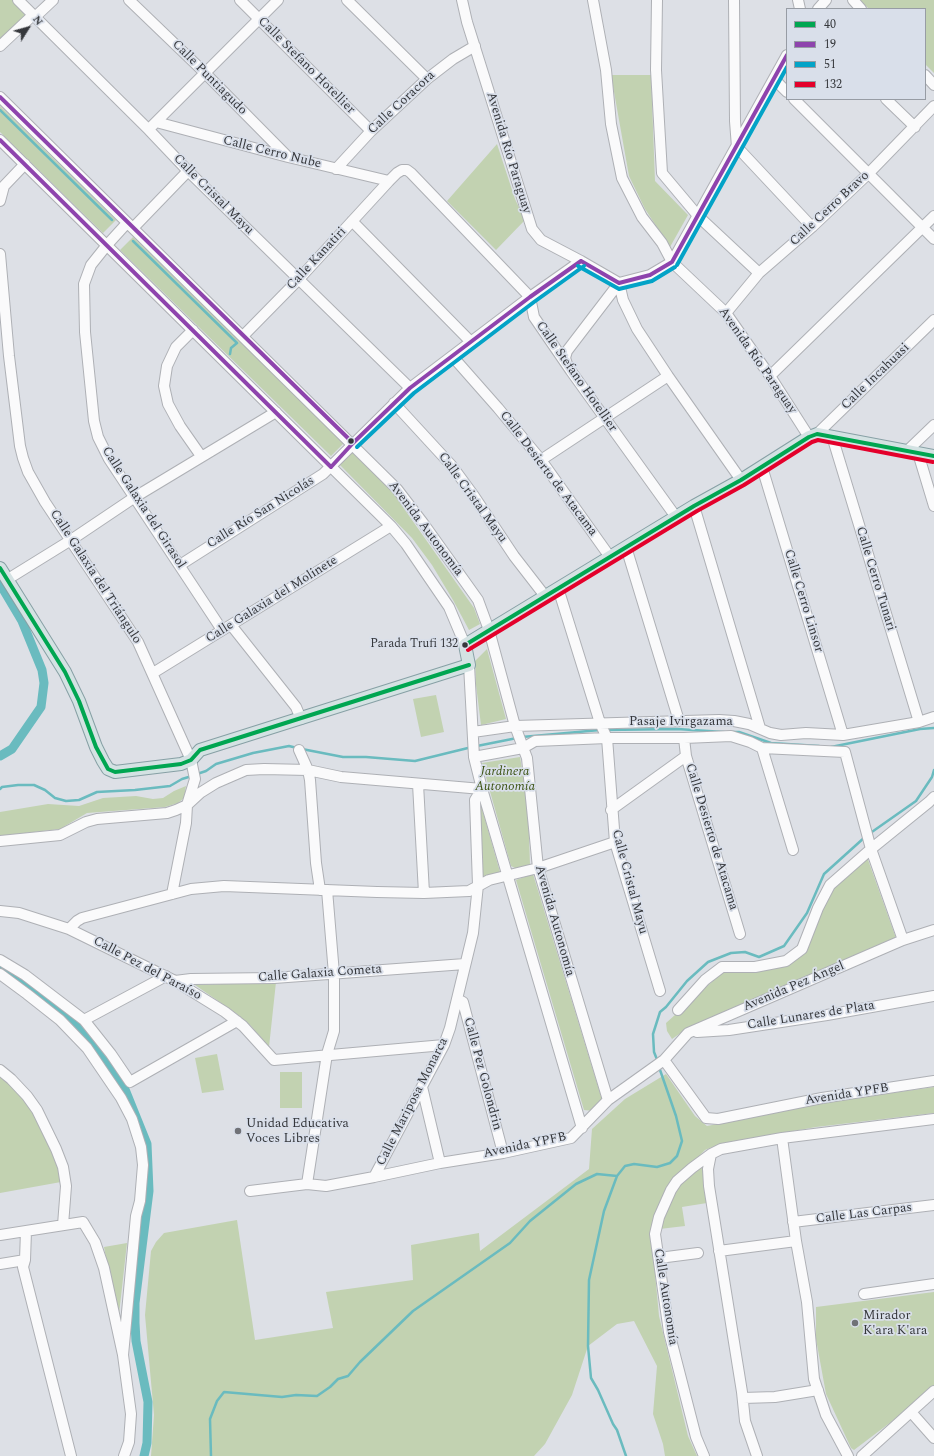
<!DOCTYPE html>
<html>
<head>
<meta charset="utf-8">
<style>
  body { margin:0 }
  #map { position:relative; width:934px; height:1456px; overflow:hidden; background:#dde0e6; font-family:Spectral,serif }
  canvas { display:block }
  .legend { position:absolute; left:786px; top:8px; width:140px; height:92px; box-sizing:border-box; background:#d9dfea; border:1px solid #979ca4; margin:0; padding:5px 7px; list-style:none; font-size:12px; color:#35373b }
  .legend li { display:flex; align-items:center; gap:8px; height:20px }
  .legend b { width:20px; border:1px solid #979ca4 }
  .north { position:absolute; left:8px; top:8px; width:40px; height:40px; -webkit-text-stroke:3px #d9dfea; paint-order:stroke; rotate:53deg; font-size:11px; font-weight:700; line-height:16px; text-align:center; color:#35373b }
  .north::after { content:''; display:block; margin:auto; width:14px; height:18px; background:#35373b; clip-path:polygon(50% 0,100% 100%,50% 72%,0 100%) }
</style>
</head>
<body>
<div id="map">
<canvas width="934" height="1456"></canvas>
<ul class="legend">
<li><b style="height:5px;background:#00a651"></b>40</li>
<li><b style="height:5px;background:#8e44ad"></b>19</li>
<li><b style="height:5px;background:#03a3c7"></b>51</li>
<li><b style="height:5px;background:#e4002b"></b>132</li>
</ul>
<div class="north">N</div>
</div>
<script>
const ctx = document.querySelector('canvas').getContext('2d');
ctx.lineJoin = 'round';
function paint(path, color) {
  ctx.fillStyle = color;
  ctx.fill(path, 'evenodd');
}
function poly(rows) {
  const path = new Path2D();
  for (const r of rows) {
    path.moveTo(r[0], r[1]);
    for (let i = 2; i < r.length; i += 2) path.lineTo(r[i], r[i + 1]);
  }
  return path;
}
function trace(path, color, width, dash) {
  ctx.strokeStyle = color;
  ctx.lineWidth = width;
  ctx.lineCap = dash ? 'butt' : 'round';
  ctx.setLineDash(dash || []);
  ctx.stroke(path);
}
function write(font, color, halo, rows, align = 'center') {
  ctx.font = font + ' Spectral,serif';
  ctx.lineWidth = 3.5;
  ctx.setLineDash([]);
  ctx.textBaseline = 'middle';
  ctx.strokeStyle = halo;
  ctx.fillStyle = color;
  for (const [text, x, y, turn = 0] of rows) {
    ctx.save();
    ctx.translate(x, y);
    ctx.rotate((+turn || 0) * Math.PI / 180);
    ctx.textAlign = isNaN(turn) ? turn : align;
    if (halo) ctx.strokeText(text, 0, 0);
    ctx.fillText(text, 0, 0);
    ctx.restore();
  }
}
paint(poly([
  [0,0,13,0,24,12,25,16,0,41],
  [860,0,934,0,934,73,925,64,925,9,869,9],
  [611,75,651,75,655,181,688,215,670,247,645,209,629,176],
  [0,106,116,220,103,233,0,132],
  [497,144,515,199,525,220,496,250,447,201],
  [133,237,344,443,331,456,120,250],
  [353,452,393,493,474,608,480,624,469,630,453,600,432,565,412,538,340,465],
  [487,649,506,719,481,725,476,685,475,661],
  [436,695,444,732,421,737,413,699],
  [520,757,528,805,530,865,517,869,511,866,482,763],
  [186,786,184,798,178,803,165,807,87,813,60,829,0,836,0,812,48,804,79,806,103,798,136,796,153,799,163,798,174,791],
  [480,802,500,872,481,878],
  [867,857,896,938,688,1028,672,1039,667,1031,666,1023,724,971,768,970,788,964,805,951,833,887],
  [533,874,603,1103,594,1111,584,1110,516,880],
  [276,982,269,1047,251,1026,237,1014,195,985],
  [217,1054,224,1090,202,1093,195,1058],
  [280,1072,302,1072,302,1108,280,1108],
  [666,1074,695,1116,707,1126,821,1103,934,1087,934,1113,816,1127,720,1144,705,1150,695,1160,707,1164,707,1203,682,1207,685,1226,651,1230,659,1316,688,1436,697,1456,665,1456,663,1444,653,1414,657,1366,634,1321,617,1324,588,1346,572,1395,545,1444,534,1456,151,1456,154,1415,145,1315,151,1251,156,1242,164,1233,237,1220,255,1340,333,1328,326,1292,413,1280,411,1245,479,1233,480,1251,589,1169,592,1129,625,1099],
  [0,1076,27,1101,45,1131,59,1167,61,1182,0,1193],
  [127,1243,118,1323,104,1247],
  [934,1292,934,1385,891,1422,854,1450,851,1448,826,1394,816,1339,816,1307]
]), '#c2d2b1');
trace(poly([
  [0,110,112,220],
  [133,241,237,343,231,348,230,354],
  [605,730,677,729,724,732],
  [733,732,739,732,771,743,819,746],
  [522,737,600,730],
  [477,746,517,738],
  [831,747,920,729,934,728],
  [302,749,343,757,366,757,415,761,472,747],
  [197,774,206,771,216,764,253,753,289,746,297,748],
  [0,789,2,787,18,785,34,785,45,790,55,798,66,801,79,800,97,792,135,790,170,786,182,779,192,776],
  [869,834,916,801,932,777,934,770],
  [658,1062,654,1052,653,1034,660,1012,666,1007,687,981,708,962,731,953,745,952,759,957,784,946,807,913,824,874,865,837],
  [211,1456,210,1419,217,1401,224,1392,282,1397,296,1395,317,1396,330,1387,338,1379,348,1376,360,1362,413,1311,510,1243,530,1221,576,1184,597,1174,617,1176],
  [626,1456,617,1430,613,1424,598,1390,591,1378,588,1346,589,1280,604,1211,617,1176,625,1166,634,1164,657,1167,670,1163,677,1156,682,1141,676,1116,659,1067]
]), '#6abbbf', 2.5);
trace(poly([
  [0,584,22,621,42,670,44,683,41,707,12,749,0,756],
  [1,965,34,989,75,1022,94,1042,124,1087,147,1144,149,1191,135,1303,135,1323,136,1341,148,1402,147,1443,144,1456]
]), '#6abbbf', 9);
const minor = poly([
  [18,0,149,130,188,171,410,388],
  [129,0,205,73,288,157],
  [240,0,371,131],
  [347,0,427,79],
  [462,0,467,22,532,229,541,240,581,261,619,283,650,275,672,262],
  [593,0,606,70,611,124,622,178,642,217,662,243,672,262,726,313,770,376,809,437],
  [657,0,656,70,662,173,699,217,759,273],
  [734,0,735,121,737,147,812,227],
  [798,0,800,9],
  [853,0,861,9],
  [818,9,826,0],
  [35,17,53,0],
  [0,46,33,15],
  [925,75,934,85],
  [774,79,787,92],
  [0,97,397,489,423,523,478,600,489,630,515,726,527,758,538,868,608,1100],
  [794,99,934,239],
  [886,99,915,127],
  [156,122,288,157,389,181],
  [152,126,278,0],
  [0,140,391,526,406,544,449,607,465,645],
  [336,169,371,131,427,79,453,59,475,46],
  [0,201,4,186,25,164],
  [352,221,470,341],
  [127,223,107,245,91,265,84,284,85,332,94,421,98,437,109,459,222,630],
  [133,228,188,171],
  [0,254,9,356,20,446,23,458,28,472,45,502,138,642,191,760,195,779,187,805,186,823,172,894],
  [672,262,787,55],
  [619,283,623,300,637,329,668,376,741,480],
  [726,313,759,273,812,227,868,174,934,106],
  [193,330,176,347,167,366,164,386,168,404,180,426,201,456],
  [243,336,299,279,389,181,397,173,402,170,407,170,411,173,530,297,534,317,571,371,676,517],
  [453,357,498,408,541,460,610,557],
  [567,364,565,358,567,351,619,283],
  [770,376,934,216],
  [394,403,452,466,474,496,514,556,545,596],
  [817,434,934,320],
  [832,436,919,722],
  [907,451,934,425],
  [918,453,934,506],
  [541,460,668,376],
  [762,467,843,735],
  [694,506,760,728],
  [626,547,679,721],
  [180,565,323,474,410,388,530,297,581,261],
  [8,579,71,540,135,497,276,412],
  [558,588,600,723,607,738,615,842,660,991],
  [231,625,296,707,301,719],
  [469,665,474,757,482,789,582,1128],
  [153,673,391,526],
  [473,732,515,726,719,720,734,721,749,724,770,733,781,735,806,733,843,735,919,722,934,717],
  [684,738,686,756,740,934],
  [762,748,793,850],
  [299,750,308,770,310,780,316,863,320,890],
  [474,757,523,748,535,741,607,738,684,738,731,736,750,742,762,748,845,752,871,849,903,940],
  [418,784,424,893],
  [611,810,686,756],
  [0,841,60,835,86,822,97,819,167,813,176,810,187,805,200,793,216,783,246,770,264,769,308,770,341,777,482,789,475,800,478,885,473,933,450,1028,444,1045,374,1177],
  [0,911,19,913,69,929,175,981,225,1012,243,1026,274,1060,444,1045],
  [69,929,77,921,82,918,191,889,224,886,377,892,424,893,469,891,489,880,538,868,615,842],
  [0,960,25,975,84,1020,111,1054,130,1082,237,1021],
  [0,974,27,994,60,1020,87,1048,121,1098,132,1119,141,1147,143,1165,140,1201,136,1216,123,1355],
  [175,981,191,979,274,978,465,964],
  [457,999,463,1002,503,1153],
  [678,1010,705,980,722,967,755,967,786,961,802,949,818,908,830,885,871,849,929,802,934,797],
  [84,1020,166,976],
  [697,1032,729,1030,827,1015,934,996],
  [664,1060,706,1118,718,1119,822,1098,934,1081],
  [0,1070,11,1079,27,1096,37,1110,56,1149,63,1167,66,1186,63,1225],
  [422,1087,440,1163],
  [782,1138,796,1241,807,1302,814,1379,826,1415,848,1456],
  [711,1154,708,1169,709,1186,742,1392,745,1421,757,1456],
  [307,1184,327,1054,334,1031,334,974,327,890],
  [250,1191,307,1184,326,1186,374,1177,440,1163,503,1153,571,1138,608,1100,664,1060,688,1033,903,940,934,930],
  [793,1222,934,1205],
  [26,1231,25,1260,23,1267,71,1456],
  [0,1235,83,1222,95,1242,104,1268,123,1355,131,1414,129,1442,124,1456],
  [719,1251,796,1241],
  [659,1258,698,1253],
  [0,1264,25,1260],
  [864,1294,934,1284],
  [743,1398,775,1397,818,1390],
  [911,1412,934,1438],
  [704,1456,696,1437,669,1332,655,1234,659,1217,671,1190,677,1181,692,1168,711,1154,721,1149,782,1138,934,1119],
  [862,1456,934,1391]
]);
const major = poly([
  [0,568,65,672,79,701,96,747,103,761,108,769,115,772,181,764,191,760,200,750,469,665,465,645,694,506,741,480,809,437,817,434,934,456]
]);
trace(minor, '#aeb0b5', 12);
trace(major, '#87a0a5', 14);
trace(minor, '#fafafb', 10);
trace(major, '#d4e2e3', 12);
trace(poly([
  [0,568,65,672,79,701,96,747,108,769,115,772,181,764,191,760,200,750,469,665],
  [465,645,694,506,741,480,809,437,817,434,934,456]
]), '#00a651', 4);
trace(poly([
  [0,97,353,443],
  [0,140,331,467,353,443,410,388,530,297,581,261],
  [581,261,619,283,650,275,672,262],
  [672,262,787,55]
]), '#8e44ad', 4);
trace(poly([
  [677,265,787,67],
  [578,266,619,289,652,281,675,267],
  [357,447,414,393,534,302,584,266]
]), '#03a3c7', 4);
trace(poly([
  [468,650,697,511,744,485,812,442,818,440,933,462]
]), '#e4002b', 4);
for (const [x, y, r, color] of [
  [351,441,3.5,"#35373b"],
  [465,645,3.5,"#35373b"],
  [238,1131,4,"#707277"],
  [855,1323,4,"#707277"]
]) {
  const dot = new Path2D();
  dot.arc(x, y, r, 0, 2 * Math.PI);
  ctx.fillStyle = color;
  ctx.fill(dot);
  trace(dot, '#d9dfea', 1.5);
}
write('12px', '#35373b', '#d9dfea', [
  ["Parada Trufi 132",458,645]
], 'right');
write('13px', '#35373b', '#d9dfea', [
  ["Calle Stefano Hotellier",306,66,45],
  ["Calle Puntiagudo",209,78,45],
  ["Calle Coracora",402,103,-43],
  ["Calle Cerro Nube",272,153,14],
  ["Avenida Río Paraguay",508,153,73],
  ["Calle Cristal Mayu",213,195,45],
  ["Calle Cerro Bravo",830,209,-43],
  ["Calle Kanatiri",317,259,-47],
  ["Avenida Río Paraguay",757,361,55],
  ["Calle Stefano Hotellier",576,377,55],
  ["Calle Incahuasi",876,377,-44],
  ["Calle Desierto de Atacama",548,474,53],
  ["Calle Cristal Mayu",472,498,54],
  ["Calle Galaxia del Girasol",143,508,57],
  ["Calle Río San Nicolás",261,513,-32],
  ["Avenida Autonomía",425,529,53],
  ["Calle Galaxia del Triángulo",95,577,57],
  ["Calle Cerro Tunari",875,579,73],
  ["Calle Galaxia del Molinete",272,600,-32],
  ["Calle Cerro Linsor",803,601,73],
  ["Pasaje Ivirgazama",681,722],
  ["Calle Desierto de Atacama",711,837,73],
  ["Calle Cristal Mayu",629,882,75],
  ["Avenida Autonomía",554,921,74],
  ["Calle Pez del Paraíso",147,969,28],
  ["Calle Galaxia Cometa",320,974,-4],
  ["Avenida Pez Ángel",794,987,-23],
  ["Calle Lunares de Plata",811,1016,-9],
  ["Calle Pez Golondrin",482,1074,75],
  ["Avenida YPFB",847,1095,-9],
  ["Calle Mariposa Monarca",413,1102,-63],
  ["Avenida YPFB",525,1146,-12],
  ["Calle Las Carpas",864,1214,-7],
  ["Calle Autonomía",665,1297,81]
]);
write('italic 13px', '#3c5312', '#d9dfea', [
  ["Jardinera",505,772],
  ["Autonomía",505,787]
]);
write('13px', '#35373b', '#d9dfea', [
  ["Unidad Educativa",246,1124],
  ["Voces Libres",246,1139],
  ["Mirador",863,1316],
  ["K'ara K'ara",863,1331]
], 'left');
</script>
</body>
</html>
